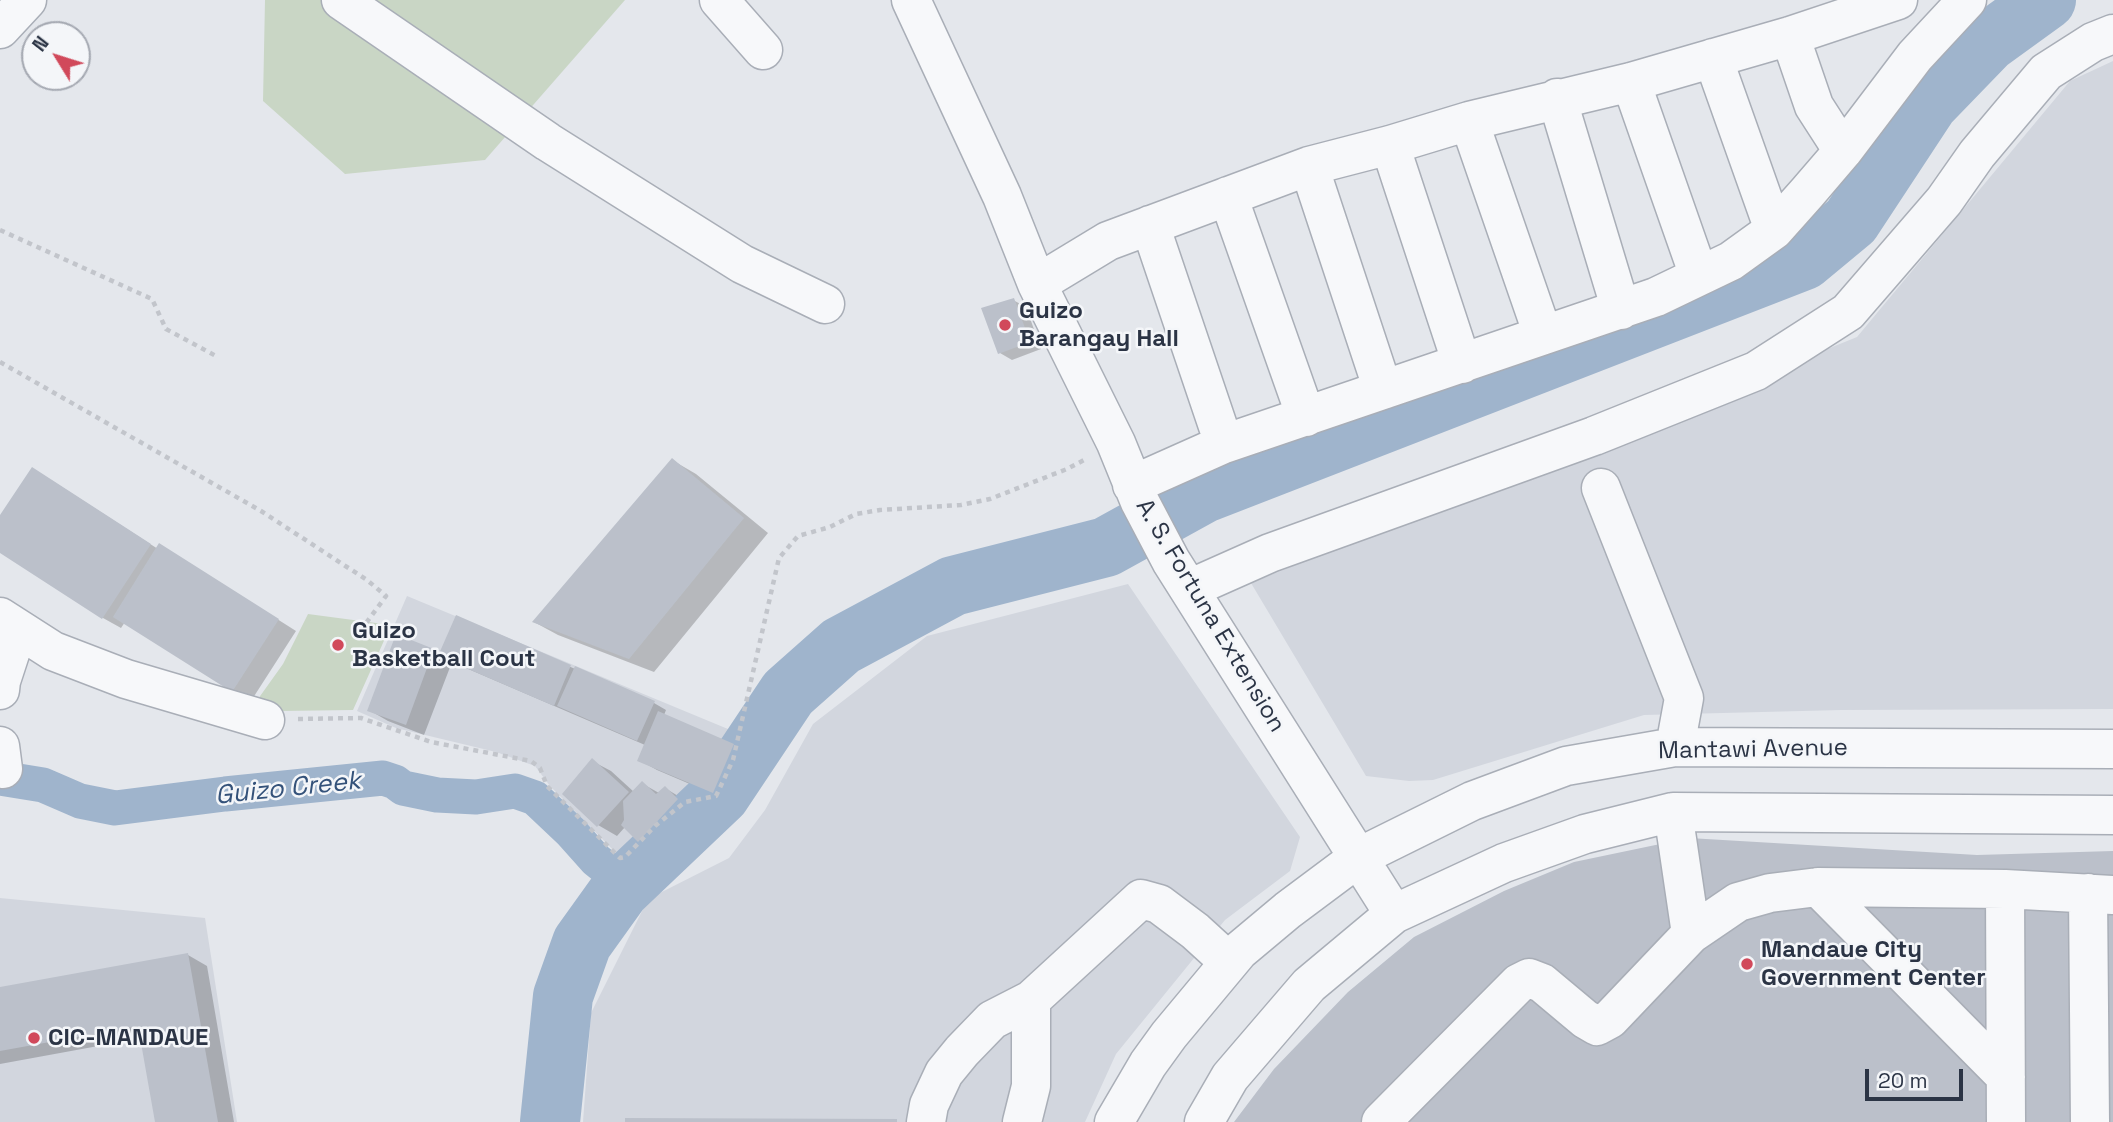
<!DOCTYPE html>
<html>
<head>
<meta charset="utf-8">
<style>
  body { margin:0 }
  #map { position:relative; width:2113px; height:1122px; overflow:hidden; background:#e4e7ec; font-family:"Space Grotesk",sans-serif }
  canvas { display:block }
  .north { position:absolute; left:21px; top:21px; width:70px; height:70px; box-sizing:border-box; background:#f4f6f9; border:2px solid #a4a8b1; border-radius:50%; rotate:308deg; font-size:19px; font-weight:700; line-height:28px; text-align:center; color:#2b3445 }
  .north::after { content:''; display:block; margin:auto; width:24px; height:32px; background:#d1495b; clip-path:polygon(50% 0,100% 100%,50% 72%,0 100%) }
  .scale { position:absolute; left:1865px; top:1069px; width:98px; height:32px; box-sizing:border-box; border:4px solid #2b3445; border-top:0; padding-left:9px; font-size:21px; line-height:24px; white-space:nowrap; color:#2b3445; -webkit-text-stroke:5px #f4f6f9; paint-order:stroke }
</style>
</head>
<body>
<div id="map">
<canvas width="2113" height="1122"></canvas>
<div class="north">N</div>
<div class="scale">20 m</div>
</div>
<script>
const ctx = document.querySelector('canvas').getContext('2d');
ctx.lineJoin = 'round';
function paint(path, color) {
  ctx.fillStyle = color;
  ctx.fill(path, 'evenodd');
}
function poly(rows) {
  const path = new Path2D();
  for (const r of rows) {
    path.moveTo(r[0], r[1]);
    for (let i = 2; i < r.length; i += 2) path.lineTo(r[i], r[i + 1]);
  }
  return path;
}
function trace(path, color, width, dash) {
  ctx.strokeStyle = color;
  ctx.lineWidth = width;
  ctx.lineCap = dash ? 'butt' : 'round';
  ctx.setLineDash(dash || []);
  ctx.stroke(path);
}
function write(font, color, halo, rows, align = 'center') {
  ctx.font = font + ' "Space Grotesk",sans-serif';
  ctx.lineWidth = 5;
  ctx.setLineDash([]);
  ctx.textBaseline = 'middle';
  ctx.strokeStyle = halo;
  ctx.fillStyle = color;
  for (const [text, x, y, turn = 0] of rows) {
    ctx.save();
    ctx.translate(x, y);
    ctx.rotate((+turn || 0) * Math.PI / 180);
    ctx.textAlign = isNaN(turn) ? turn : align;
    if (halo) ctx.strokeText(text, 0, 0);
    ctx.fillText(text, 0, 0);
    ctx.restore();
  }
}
paint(poly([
  [2113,61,2113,709,1841,710,1644,715,1433,780,1409,781,1366,776,1251,583,1857,337,2070,81],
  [1128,584,1300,837,1290,871,1225,920,1116,1054,1085,1122,583,1122,591,1013,648,899,729,858,765,810,813,724,927,636],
  [407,596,740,734,725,798,620,857,550,786,535,766,496,752,396,728,357,711],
  [0,898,205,918,237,1122,0,1122]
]), '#d2d6de');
paint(poly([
  [265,0,625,0,485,160,345,174,263,101],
  [308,614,391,625,353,710,280,711,253,706,283,664]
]), '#c9d6c5');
paint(poly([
  [1013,300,1026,307,1041,349,1012,360,1000,353],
  [672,460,696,474,768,533,654,672,558,635,534,622],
  [51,480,158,549,178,556,296,631,251,701,125,622,121,628,103,618,0,551,0,519],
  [457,618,654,703,666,710,664,715,733,745,752,756,732,802,657,770,639,760,645,745,452,662,424,735,388,721,369,710,397,637,441,655],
  [592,761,611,771,634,792,643,784,659,793,665,788,683,799,696,811,658,852,639,841,625,827,617,836,598,825],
  [188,955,207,966,234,1122,156,1122,142,1038,0,1064,0,989]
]), '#0003');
trace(poly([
  [0,778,43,785,80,801,115,808,225,794,383,778,395,782,403,788,437,795,476,797,515,791,535,798,571,832,596,860,626,884]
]), '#9fb4cc', 35);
trace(poly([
  [550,1122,563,996,582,943,620,890,720,795,788,693,841,646,953,586,1106,547,1204,493,1804,260,1851,221,1928,104,1988,42,2046,0]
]), '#9fb4cc', 60);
paint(poly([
  [1014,298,1030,342,998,354,981,308],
  [672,458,744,518,629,659,532,622],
  [32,467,151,544,102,619,0,553,0,515],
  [159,543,279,619,232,692,113,617],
  [456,615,571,665,554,706,438,656],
  [396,634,434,649,406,725,367,711],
  [575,666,655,701,637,741,557,706],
  [658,711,734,744,713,793,637,761],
  [592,758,629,792,597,827,562,794],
  [642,781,656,794,665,786,678,799,638,842,621,825,624,820,623,801],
  [1689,838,1977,855,2113,851,2113,1122,1234,1122,1274,1069,1348,992,1414,937,1504,891,1574,862],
  [188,953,218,1122,155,1122,138,1026,0,1051,0,987],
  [625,1118,897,1119,897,1122,625,1122]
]), '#bbc0ca');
const minor = poly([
  [341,0,548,142,742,264,825,304],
  [719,0,763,50],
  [911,0,1002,196,1037,284,1116,443,1140,502,1171,561,1394,914],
  [0,29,27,0],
  [1790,36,1814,106,1843,151],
  [1713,58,1774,230],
  [1631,82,1699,276],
  [1557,98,1621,310],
  [1469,121,1543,335],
  [1390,145,1462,364],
  [1309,166,1383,390],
  [1228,196,1306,417],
  [1150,225,1224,444],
  [1037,284,1108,241,1309,166,1390,145,1469,121,1631,82,1790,36,1898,0],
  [1132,485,1224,444,1656,297,1731,261,1774,230,1807,193,1843,151,1915,56,1967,0],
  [1601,488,1684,698,1675,747],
  [1189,589,1270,553,1594,436,1756,371,1848,312,1944,201,1977,154,2046,72,2093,42,2113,34],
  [0,617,53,651,126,679,265,720],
  [0,690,1,681,18,629],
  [0,746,3,769],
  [1673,812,1691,934],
  [1818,887,2006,1077],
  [2005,889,2006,1122],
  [2088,893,2090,1122],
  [926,1122,929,1105,944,1073,962,1051,992,1020,1031,1000,1141,899,1159,904,1195,931,1229,962],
  [1022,1122,1031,1086,1031,1000],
  [1114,1122,1148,1064,1169,1035,1239,951,1288,910,1359,857,1472,801,1566,766,1675,747,2113,749],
  [1204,1122,1230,1077,1309,985,1394,914,1504,863,1585,834,1673,812,2113,815],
  [1381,1122,1519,983,1529,978,1542,983,1585,1019,1597,1026,1610,1019,1691,934,1738,902,1770,893,1818,887,2005,889,2113,895]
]);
trace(minor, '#a9aeb7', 41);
trace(poly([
  [0,230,152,299,166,329,216,356],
  [0,362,261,511,367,580,386,596,361,630],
  [298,719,361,718,431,742,531,761,540,768,547,786,620,858,625,857,655,826,685,802,716,796,733,760,779,558,798,536,830,527,856,514,880,510,961,505,990,499,1067,469,1086,459]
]), '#c2c5cb', 4.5, [5, 5]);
trace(minor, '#f7f8fa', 38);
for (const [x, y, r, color] of [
  [1005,325,7,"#d1495b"],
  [338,645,7,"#d1495b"],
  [1747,964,7,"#d1495b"],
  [34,1038,7,"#d1495b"]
]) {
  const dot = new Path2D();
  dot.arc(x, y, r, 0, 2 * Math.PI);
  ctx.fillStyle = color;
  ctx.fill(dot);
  trace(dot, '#f4f6f9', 2.5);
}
write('bold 24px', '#2b3445', '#f4f6f9', [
  ["Guizo",1019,311],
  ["Barangay Hall",1019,339],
  ["Guizo",352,631],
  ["Basketball Cout",352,659],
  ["Mandaue City",1761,950],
  ["Government Center",1761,978],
  ["CIC-MANDAUE",48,1038]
], 'left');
write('24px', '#2b3445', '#f4f6f9', [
  ["A. S. Fortuna Extension",1210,616,59],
  ["Mantawi Avenue",1753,750,-1]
]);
write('italic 26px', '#34527a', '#f4f6f9', [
  ["Guizo Creek",288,789,-6]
]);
</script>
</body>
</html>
